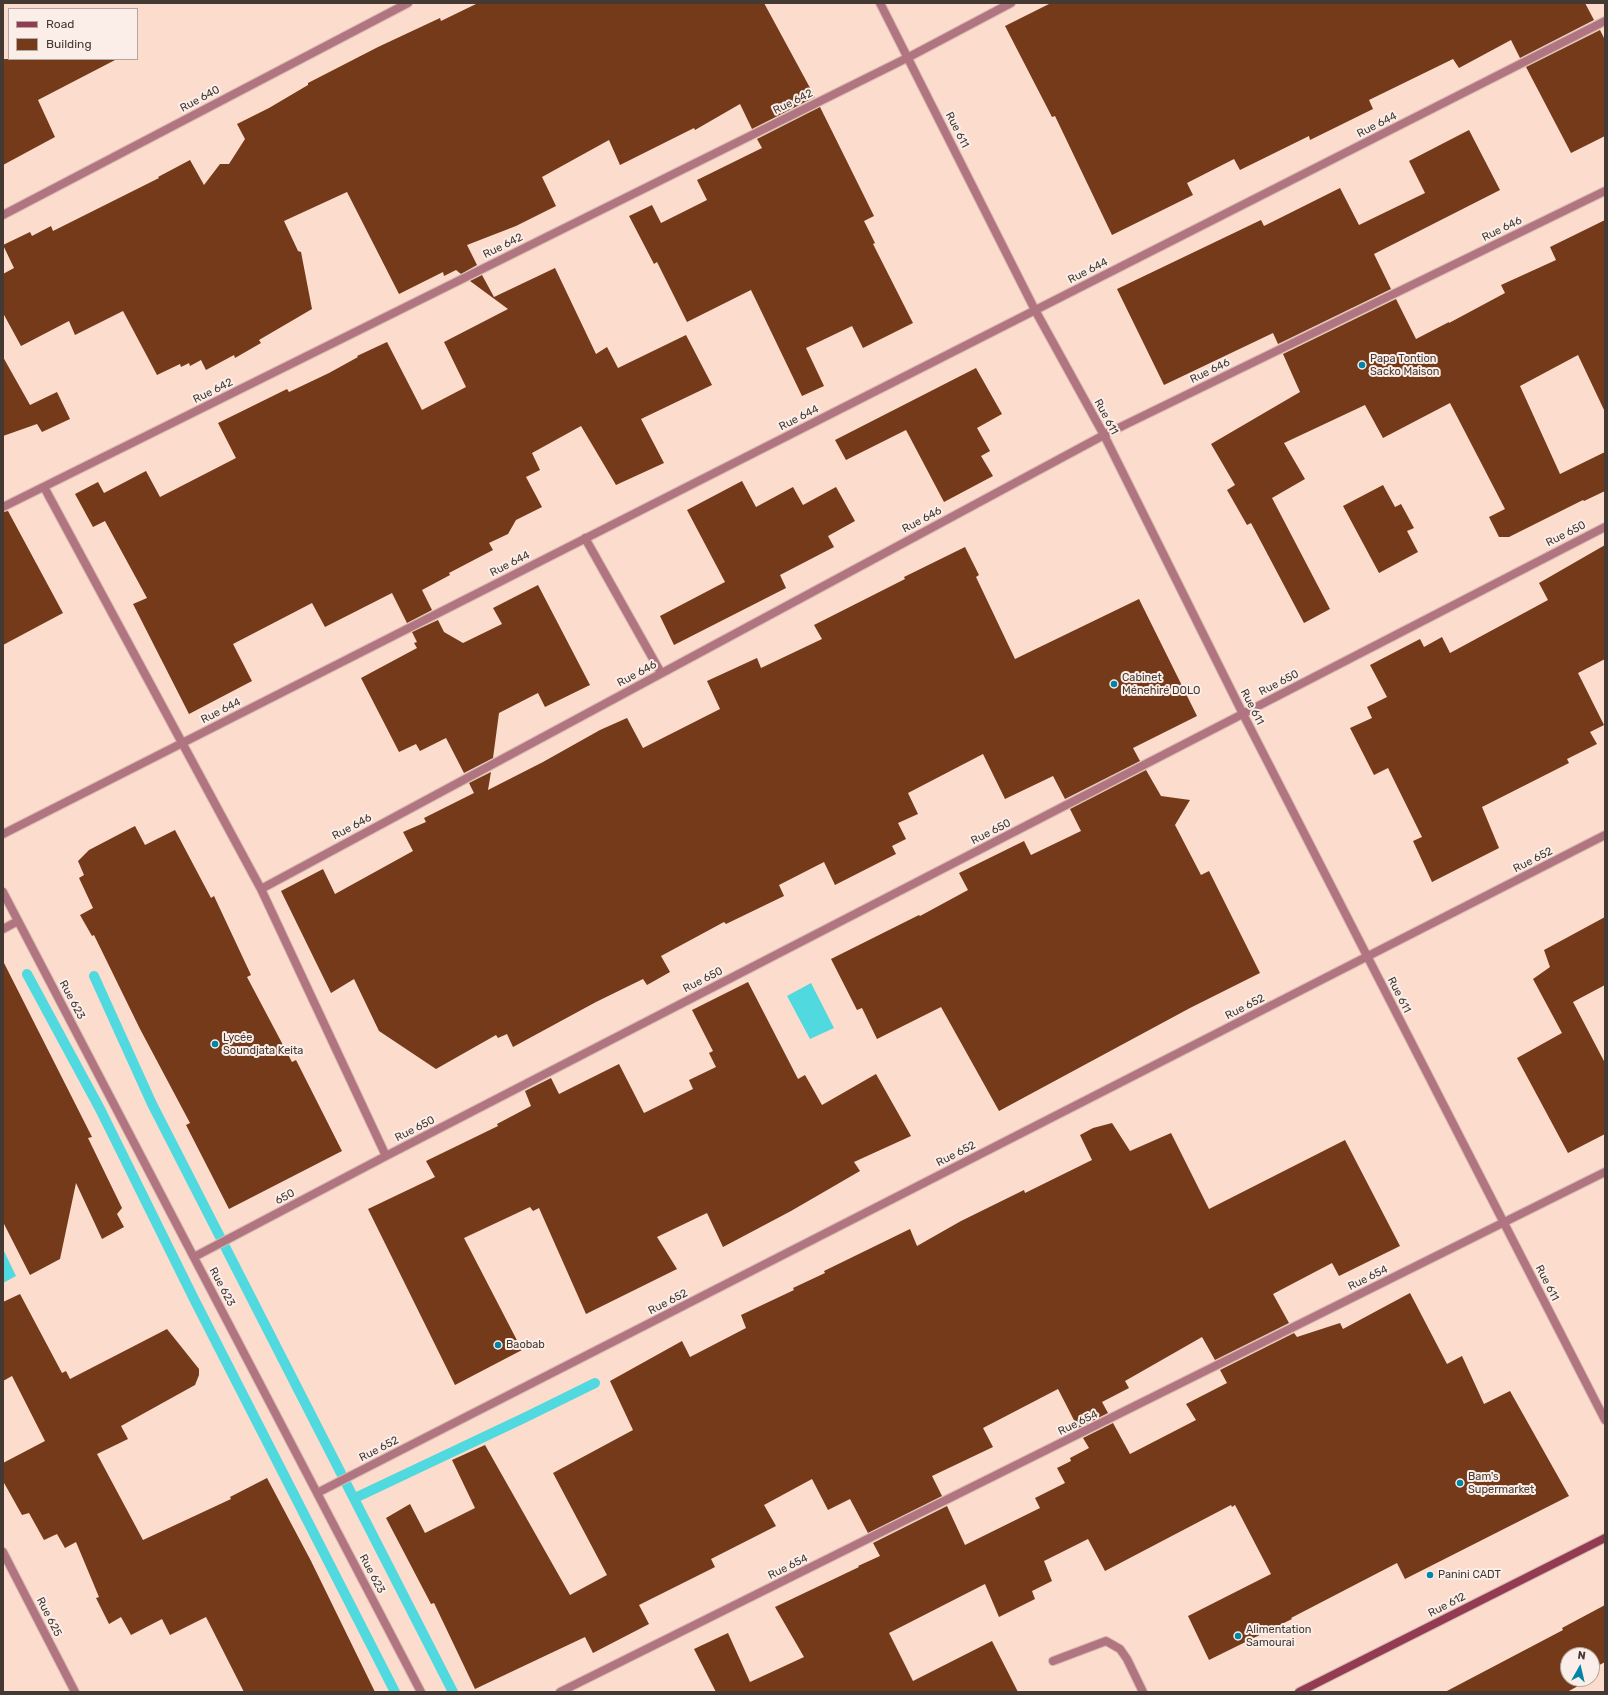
<!DOCTYPE html>
<html>
<head>
<meta charset="utf-8">
<style>
  body { margin:0 }
  #map { position:relative; width:1608px; height:1695px; overflow:hidden; background:#fbdccd; font-family:Rubik,sans-serif }
  canvas { display:block }
  .frame { position:absolute; inset:0; border:4px solid #453933; pointer-events:none }
  .legend { position:absolute; left:8px; top:8px; width:130px; height:52px; box-sizing:border-box; background:#fbeee8; border:1px solid #b2a6a0; margin:0; padding:5px 7px; list-style:none; font-size:12px; color:#453933 }
  .legend li { display:flex; align-items:center; gap:8px; height:20px }
  .legend b { width:20px; border:1px solid #b2a6a0 }
  .north { position:absolute; left:1560px; top:1647px; width:40px; height:40px; box-sizing:border-box; background:#fbeee8; border:1px solid #b2a6a0; border-radius:50%; rotate:8deg; font-size:11px; font-weight:700; line-height:16px; text-align:center; color:#453933 }
  .north::after { content:''; display:block; margin:auto; width:14px; height:18px; background:#0084a7; clip-path:polygon(50% 0,100% 100%,50% 72%,0 100%) }
</style>
</head>
<body>
<div id="map">
<canvas width="1608" height="1695"></canvas>
<div class="frame"></div>
<ul class="legend">
<li><b style="height:5px;background:#923b53"></b>Road</li>
<li><b style="height:11px;background:#743a19"></b>Building</li>
</ul>
<div class="north">N</div>
</div>
<script>
const ctx = document.querySelector('canvas').getContext('2d');
ctx.lineJoin = 'round';
function paint(path, color) {
  ctx.fillStyle = color;
  ctx.fill(path, 'evenodd');
}
function poly(rows) {
  const path = new Path2D();
  for (const r of rows) {
    path.moveTo(r[0], r[1]);
    for (let i = 2; i < r.length; i += 2) path.lineTo(r[i], r[i + 1]);
  }
  return path;
}
function trace(path, color, width, dash) {
  ctx.strokeStyle = color;
  ctx.lineWidth = width;
  ctx.lineCap = dash ? 'butt' : 'round';
  ctx.setLineDash(dash || []);
  ctx.stroke(path);
}
function write(font, color, halo, rows, align = 'center') {
  ctx.font = font + ' Rubik,sans-serif';
  ctx.lineWidth = 4;
  ctx.setLineDash([]);
  ctx.textBaseline = 'middle';
  ctx.strokeStyle = halo;
  ctx.fillStyle = color;
  for (const [text, x, y, turn = 0] of rows) {
    ctx.save();
    ctx.translate(x, y);
    ctx.rotate((+turn || 0) * Math.PI / 180);
    ctx.textAlign = isNaN(turn) ? turn : align;
    if (halo) ctx.strokeText(text, 0, 0);
    ctx.fillText(text, 0, 0);
    ctx.restore();
  }
}
paint(poly([
  [811,983,834,1028,810,1039,787,996],
  [3,1249,16,1276,3,1283]
]), '#50d9de');
trace(poly([
  [27,974,100,1109,194,1299,395,1692],
  [94,976,152,1104,453,1692],
  [355,1498,524,1418,595,1383]
]), '#50d9de', 10);
paint(poly([
  [478,3,764,3,815,97,752,129,740,104,695,130,694,128,620,165,609,140,542,177,556,206,516,226,467,245,477,265,461,274,456,270,444,276,443,272,399,294,347,192,284,221,298,251,301,252,312,309,259,340,261,343,235,358,234,355,206,370,201,360,190,366,189,363,181,367,180,364,157,375,123,311,75,335,69,321,21,346,3,313,3,274,14,268,3,245,30,232,32,236,51,226,53,231,159,178,158,177,190,160,204,185,220,164,229,164,245,139,237,124,269,108,308,85,308,83,378,47,440,18,441,21],
  [1051,3,1585,3,1594,20,1520,58,1511,40,1459,68,1453,59,1369,100,1373,109,1310,140,1309,136,1240,170,1234,159,1187,183,1193,195,1112,235,1055,116,1052,117,1005,26],
  [1600,30,1605,40,1605,136,1571,153,1526,67],
  [3,59,117,59,38,100,55,137,3,165],
  [820,107,874,216,864,221,875,243,873,244,913,323,863,348,852,326,806,348,824,386,802,396,751,290,687,322,657,262,654,264,629,216,652,205,661,223,707,200,697,180,762,148,757,139],
  [1469,130,1500,190,1374,254,1391,289,1278,344,1273,333,1164,385,1117,289,1261,220,1264,226,1340,188,1359,225,1425,193,1409,161],
  [1605,220,1605,412,1578,355,1520,386,1560,474,1605,452,1605,491,1584,501,1583,500,1509,537,1499,537,1489,517,1505,509,1450,403,1383,438,1365,405,1284,443,1305,479,1272,498,1330,609,1304,623,1251,523,1247,525,1227,490,1235,485,1211,444,1300,392,1283,354,1396,299,1416,339,1449,322,1449,323,1505,293,1501,285,1556,260,1550,247],
  [555,268,596,354,607,347,618,368,686,335,712,385,641,419,664,463,616,485,581,426,532,453,540,470,526,477,542,507,516,520,508,534,489,543,493,550,449,573,450,575,422,590,432,610,407,623,392,593,325,627,312,603,233,644,252,681,189,714,133,604,147,598,105,521,93,527,75,494,98,482,104,493,146,471,160,497,236,458,218,423,287,389,289,392,329,373,358,357,357,356,387,342,422,410,466,387,444,342,508,309,470,281,482,275,494,297],
  [3,357,30,405,57,392,70,419,42,432,37,424,3,436],
  [976,368,1002,414,977,428,990,451,981,456,993,476,944,502,906,430,846,460,835,440],
  [742,481,756,507,793,487,803,505,836,487,855,521,828,536,834,547,780,575,786,588,674,645,660,616,725,582,687,510],
  [1383,485,1395,507,1401,504,1414,528,1407,531,1418,552,1379,573,1343,506],
  [8,511,63,613,3,645,3,512],
  [1605,545,1605,659,1578,673,1604,725,1590,732,1597,744,1567,759,1569,763,1482,807,1499,848,1432,882,1413,841,1422,837,1388,768,1374,775,1350,728,1372,718,1367,707,1387,697,1370,665,1420,639,1424,647,1442,637,1450,653,1548,600,1539,583],
  [965,547,979,575,976,577,1015,659,1139,599,1197,716,1133,748,1140,761,1065,799,1053,776,1005,799,983,754,908,793,918,814,898,823,906,839,892,846,896,854,835,885,824,862,779,885,784,896,726,924,724,922,661,956,670,972,647,985,643,979,596,1002,513,1047,507,1034,498,1038,496,1035,436,1069,379,1031,354,979,331,993,281,891,323,869,335,894,413,851,403,832,426,822,424,818,474,793,469,783,491,772,488,790,543,762,600,730,627,718,643,748,720,709,707,681,757,658,761,668,822,639,814,625,905,579,904,577],
  [538,585,590,685,545,707,538,693,499,713,493,758,464,773,446,738,420,751,416,744,399,752,361,678,417,648,414,643,417,642,412,632,438,620,444,632,463,643,502,624,493,608],
  [1146,770,1161,796,1190,800,1175,825,1201,875,1209,871,1260,973,1190,1008,999,1111,941,1007,877,1039,862,1008,857,1010,831,959,919,915,920,916,968,890,959,873,1024,841,1031,855,1081,831,1070,809],
  [135,826,145,845,175,830,211,898,214,896,251,975,247,977,292,1062,296,1060,342,1151,229,1209,186,1125,190,1123,140,1029,94,935,92,936,80,915,93,908,79,878,84,875,78,861,89,850],
  [1605,917,1605,985,1573,1002,1605,1063,1605,1134,1568,1153,1517,1058,1562,1033,1533,979,1550,967,1544,950],
  [3,961,92,1137,88,1138,122,1208,117,1214,124,1227,102,1239,76,1183,60,1259,30,1275,3,1222],
  [748,982,798,1079,805,1075,822,1105,876,1074,911,1136,854,1162,860,1171,791,1211,723,1247,707,1213,657,1237,677,1269,586,1314,539,1208,533,1211,530,1207,464,1238,522,1350,455,1385,368,1209,435,1177,426,1161,498,1126,497,1124,531,1106,525,1091,551,1078,559,1094,619,1064,644,1113,693,1089,689,1080,716,1067,709,1053,713,1051,692,1010],
  [1112,1123,1130,1151,1171,1133,1209,1209,1345,1140,1400,1246,1339,1276,1332,1263,1273,1294,1289,1323,1215,1360,1202,1337,1125,1381,1129,1388,1102,1402,1108,1413,1078,1428,1058,1389,983,1428,993,1447,932,1476,942,1496,868,1533,850,1499,828,1510,812,1479,764,1505,776,1526,711,1559,715,1567,639,1605,649,1624,593,1653,585,1637,475,1689,434,1603,431,1604,386,1518,410,1504,425,1533,475,1508,452,1460,485,1445,570,1595,607,1575,553,1473,633,1430,610,1381,682,1341,690,1357,746,1328,741,1315,794,1290,793,1288,825,1273,824,1271,910,1229,917,1246,961,1221,1024,1190,1025,1193,1092,1160,1080,1135,1093,1128],
  [1410,1293,1447,1364,1462,1356,1484,1404,1510,1391,1569,1496,1405,1579,1397,1563,1291,1618,1292,1619,1209,1660,1188,1616,1271,1574,1235,1505,1232,1507,1231,1505,1105,1571,1088,1539,1044,1561,1052,1581,1032,1591,1035,1599,999,1617,985,1584,889,1633,913,1681,992,1641,1018,1692,716,1692,694,1649,728,1633,750,1682,804,1657,775,1607,859,1567,858,1566,880,1556,873,1543,947,1506,965,1545,1040,1508,1035,1498,1065,1483,1057,1468,1071,1461,1070,1458,1089,1448,1083,1438,1113,1423,1130,1454,1196,1420,1186,1404,1227,1383,1220,1370,1294,1333,1297,1337,1340,1323,1343,1329],
  [20,1294,62,1373,66,1371,70,1379,167,1329,199,1369,199,1375,195,1385,121,1426,128,1439,97,1454,143,1540,231,1499,230,1497,267,1478,311,1561,375,1692,244,1692,206,1617,170,1635,162,1619,131,1635,121,1617,109,1624,96,1598,99,1597,76,1542,65,1548,57,1534,44,1540,29,1513,22,1515,3,1481,3,1463,45,1441,12,1376,3,1381,3,1302],
  [1605,1605,1605,1662,1592,1669,1592,1655,1568,1655,1568,1679,1577,1679,1580,1685,1567,1692,1445,1692,1563,1630,1562,1628]
]), '#743a19');
const lane = poly([
  [1053,1661,1106,1641,1120,1649,1127,1659,1143,1692]
]);
const street = poly([
  [880,3,1035,310,1104,435,1243,714,1605,1420],
  [3,215,408,3],
  [44,487,261,889,386,1156],
  [3,507,909,57,1011,3],
  [585,538,661,673],
  [3,834,1605,21],
  [261,889,1104,435,1605,191],
  [3,892,421,1692],
  [3,929,18,921],
  [194,1257,386,1156,1605,527],
  [317,1493,1605,835],
  [3,1552,75,1692],
  [560,1692,1605,1172]
]);
const secondary = poly([
  [1299,1692,1605,1538]
]);
trace(lane, '#d7bbae', 10);
trace(street, '#d7bbae', 10);
trace(secondary, '#d7bbae', 10);
trace(lane, '#b17481', 8);
trace(street, '#b17481', 8);
trace(secondary, '#923b53', 8);
for (const [x, y, r, color] of [
  [1362,365,4,"#0084a7"],
  [1114,684,4,"#0084a7"],
  [215,1044,4,"#0084a7"],
  [498,1345,4,"#0084a7"],
  [1460,1483,4,"#0084a7"],
  [1430,1575,4,"#0084a7"],
  [1238,1636,4,"#0084a7"]
]) {
  const dot = new Path2D();
  dot.arc(x, y, r, 0, 2 * Math.PI);
  ctx.fillStyle = color;
  ctx.fill(dot);
  trace(dot, '#fbeee8', 1.5);
}
write('11px', '#453933', '#fbeee8', [
  ["Rue 640",200,99,-28],
  ["Rue 642",793,102,-26],
  ["Rue 644",1377,125,-27],
  ["Rue 611",957,130,63],
  ["Rue 646",1502,229,-26],
  ["Rue 642",503,246,-26],
  ["Rue 644",1088,271,-27],
  ["Rue 646",1210,371,-26],
  ["Rue 642",213,391,-26],
  ["Rue 611",1106,417,62],
  ["Rue 644",799,418,-27],
  ["Rue 646",922,520,-28],
  ["Rue 650",1566,534,-27],
  ["Rue 644",510,564,-27],
  ["Rue 646",637,674,-28],
  ["Rue 650",1279,683,-27],
  ["Rue 611",1252,707,63],
  ["Rue 644",221,711,-27],
  ["Rue 646",352,827,-28],
  ["Rue 650",991,832,-27],
  ["Rue 652",1533,860,-27],
  ["Rue 650",703,980,-27],
  ["Rue 611",1399,995,63],
  ["Rue 623",72,1000,62],
  ["Rue 652",1245,1007,-27],
  ["Rue 650",415,1129,-27],
  ["Rue 652",956,1154,-27],
  ["650",285,1197,-28],
  ["Rue 654",1368,1278,-26],
  ["Rue 611",1547,1283,63],
  ["Rue 623",222,1287,62],
  ["Rue 652",668,1302,-27],
  ["Rue 654",1078,1423,-26],
  ["Rue 652",379,1449,-27],
  ["Rue 654",788,1567,-26],
  ["Rue 623",372,1574,62],
  ["Rue 612",1447,1605,-27],
  ["Rue 625",49,1617,63]
]);
write('11px', '#453933', '#fbeee8', [
  ["Papa Tontion",1370,359],
  ["Sacko Maison",1370,372],
  ["Cabinet",1122,678],
  ["Ménehiré DOLO",1122,691],
  ["Lycée",223,1038],
  ["Soundjata Keita",223,1051],
  ["Baobab",506,1345],
  ["Bam's",1468,1477],
  ["Supermarket",1468,1490],
  ["Panini CADT",1438,1575],
  ["Alimentation",1246,1630],
  ["Samourai",1246,1643]
], 'left');
</script>
</body>
</html>
